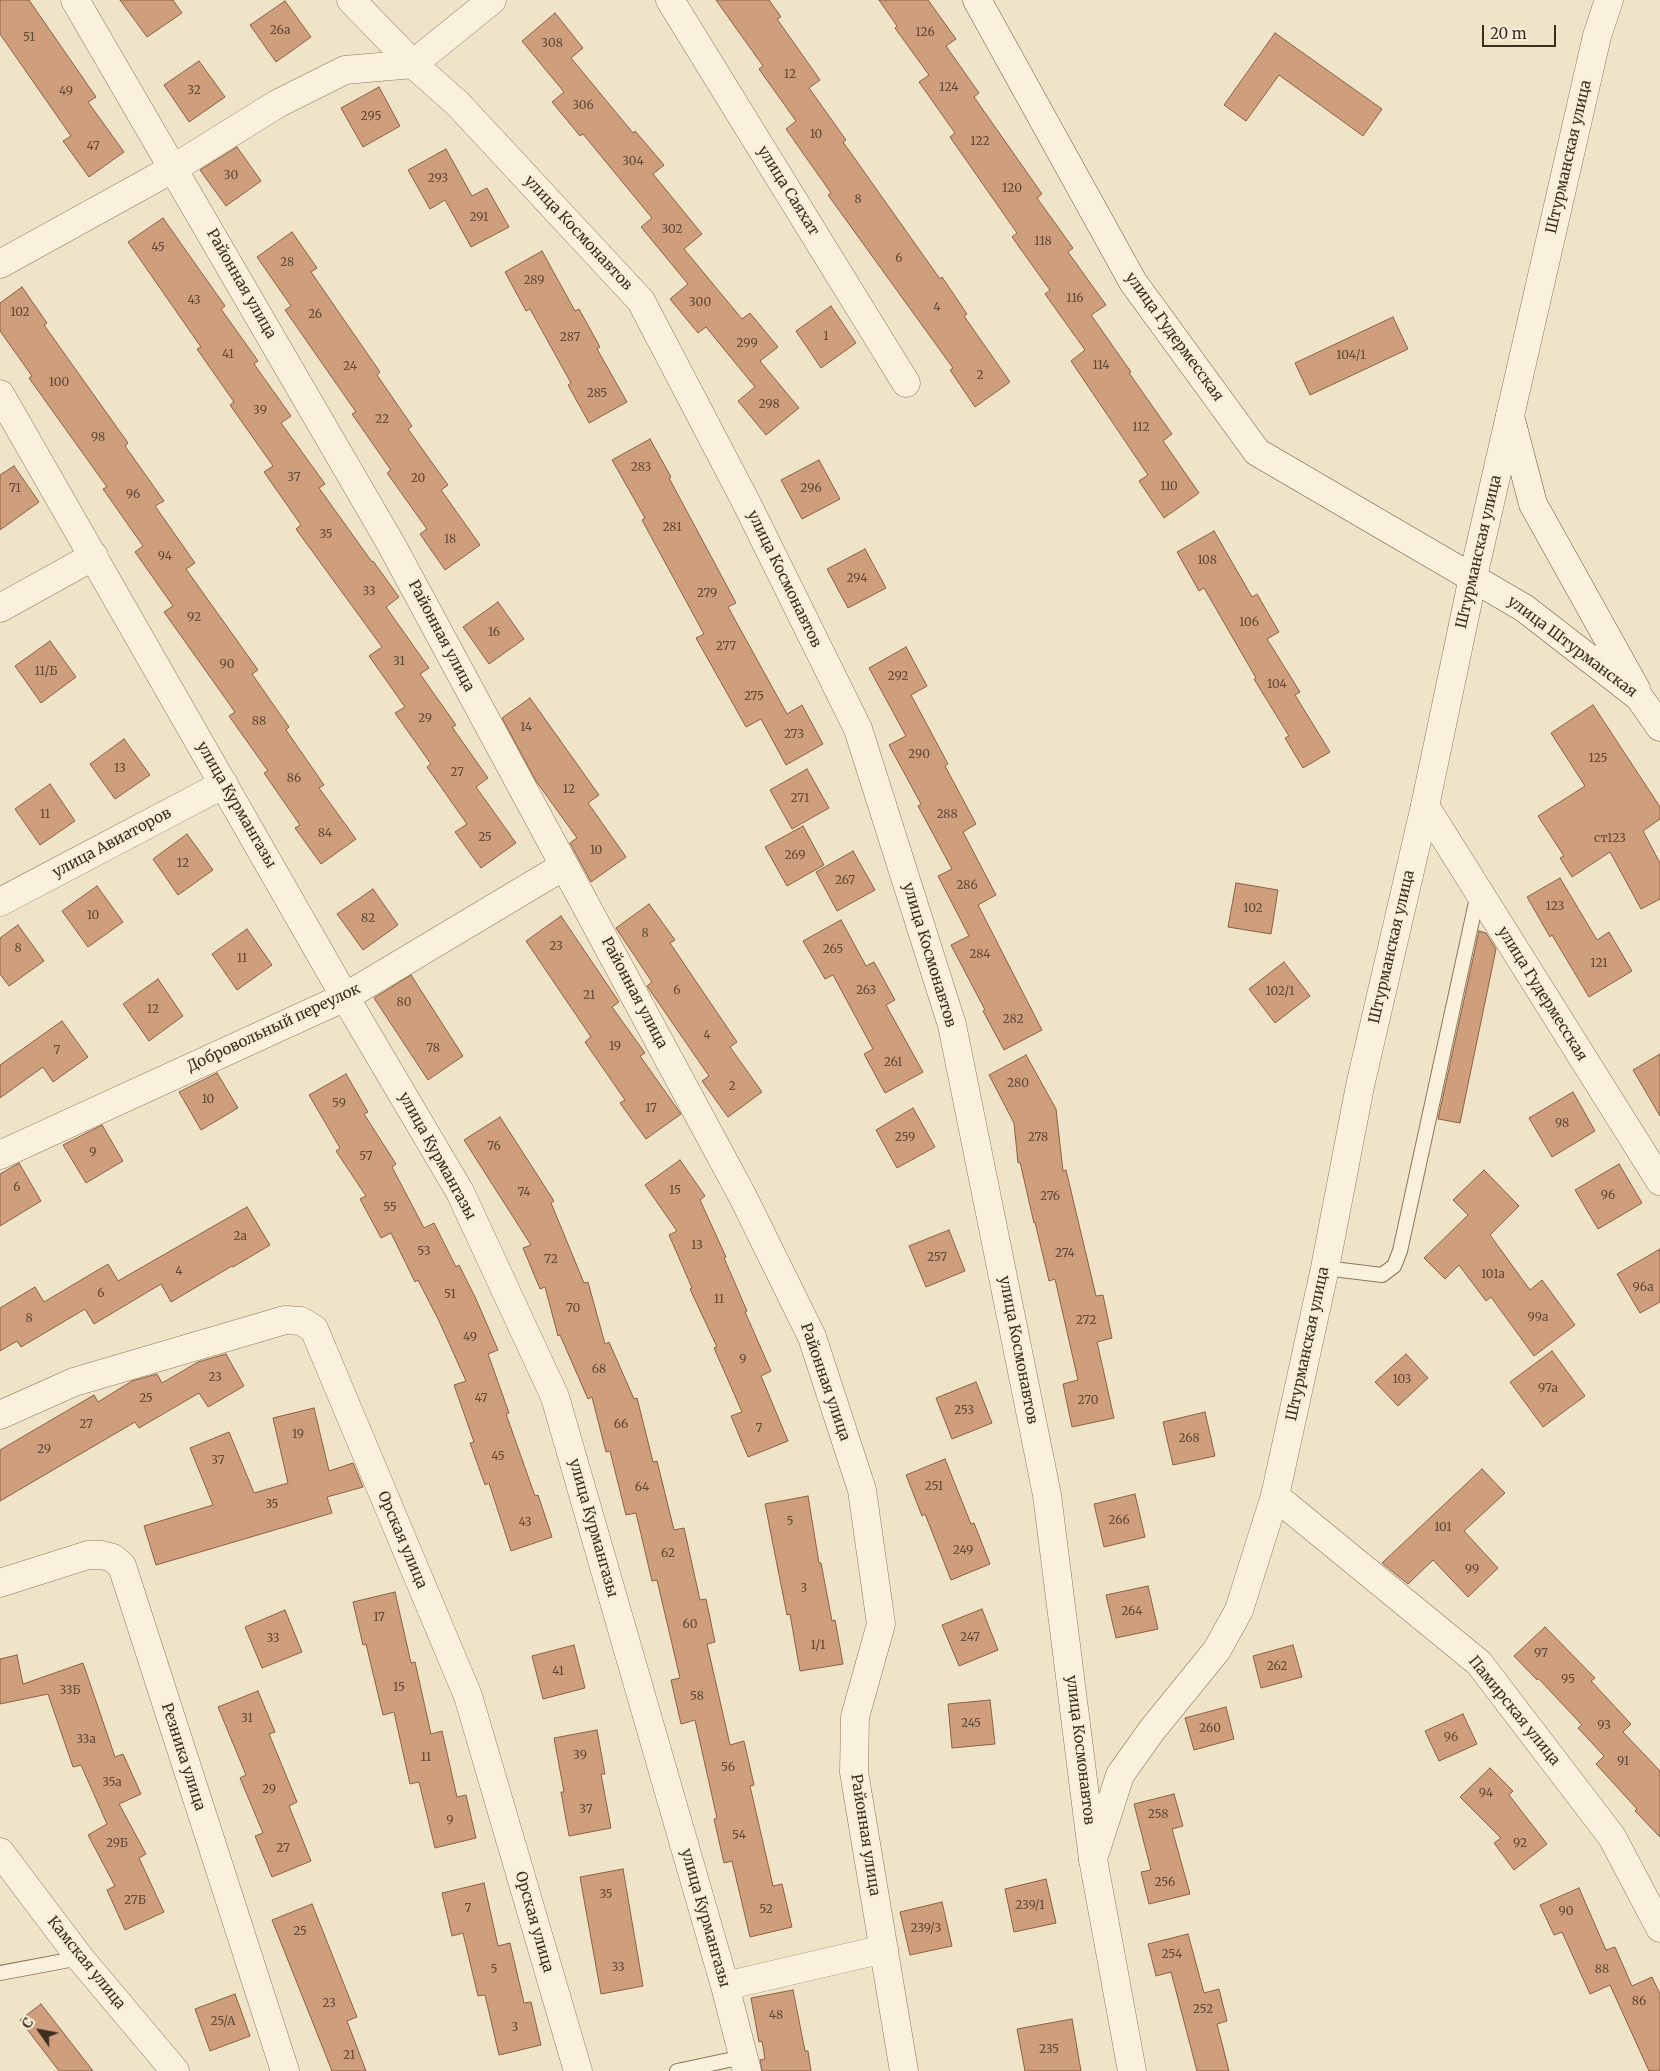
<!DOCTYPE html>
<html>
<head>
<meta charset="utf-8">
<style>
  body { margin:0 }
  #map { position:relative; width:1660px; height:2071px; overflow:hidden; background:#f0e4c8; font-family:Merriweather,serif }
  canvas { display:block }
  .north { position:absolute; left:15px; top:2006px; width:50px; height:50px; -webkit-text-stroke:4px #f7eed8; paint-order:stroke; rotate:303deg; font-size:14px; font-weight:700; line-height:20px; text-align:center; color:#3d2e20 }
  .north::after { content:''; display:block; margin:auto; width:18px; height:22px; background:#3d2e20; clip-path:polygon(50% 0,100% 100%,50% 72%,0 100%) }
  .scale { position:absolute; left:1482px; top:25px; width:74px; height:22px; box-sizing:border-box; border:2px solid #3d2e20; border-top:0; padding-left:6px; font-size:15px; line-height:18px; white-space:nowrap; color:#3d2e20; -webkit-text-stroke:4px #f7eed8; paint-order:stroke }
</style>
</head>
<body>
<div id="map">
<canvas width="1660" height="2071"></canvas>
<div class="north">С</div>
<div class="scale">20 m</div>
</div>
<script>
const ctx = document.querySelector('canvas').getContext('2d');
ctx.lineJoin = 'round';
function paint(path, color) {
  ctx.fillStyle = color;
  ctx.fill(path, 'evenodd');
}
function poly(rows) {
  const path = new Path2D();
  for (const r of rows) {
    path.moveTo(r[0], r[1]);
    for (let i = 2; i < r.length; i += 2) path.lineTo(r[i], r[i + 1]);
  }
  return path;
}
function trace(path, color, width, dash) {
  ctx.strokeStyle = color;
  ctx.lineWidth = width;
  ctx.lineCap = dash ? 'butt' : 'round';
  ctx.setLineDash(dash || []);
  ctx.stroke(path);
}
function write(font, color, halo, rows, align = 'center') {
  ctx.font = font + ' Merriweather,serif';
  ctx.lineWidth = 4.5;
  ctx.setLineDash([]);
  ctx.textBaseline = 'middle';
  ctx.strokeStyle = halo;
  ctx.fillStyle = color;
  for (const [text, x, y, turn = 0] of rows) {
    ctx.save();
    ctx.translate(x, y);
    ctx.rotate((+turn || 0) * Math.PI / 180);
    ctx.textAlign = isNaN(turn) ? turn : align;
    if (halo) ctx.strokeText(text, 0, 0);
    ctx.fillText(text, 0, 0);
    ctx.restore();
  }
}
const building = poly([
  [0,0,29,0,96,97,88,102,124,152,89,177,63,141,71,136,0,34,0,0],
  [120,0,173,0,182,13,147,37,120,0],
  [716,0,769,0,781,17,777,19,820,80,809,88,846,140,843,142,940,279,942,277,967,314,964,316,1010,382,975,407,950,370,953,368,828,195,831,193,786,129,796,121,759,69,763,66,716,0],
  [879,0,928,0,956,39,946,46,979,93,974,97,1042,194,1037,198,1073,248,1068,252,1106,305,1091,315,1131,372,1129,373,1172,434,1163,441,1199,493,1164,518,1139,481,1148,475,1071,361,1085,350,1045,294,1050,290,1012,237,1017,233,950,137,955,133,919,82,929,75,895,28,897,26,879,0],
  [285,1,311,37,276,62,250,25,285,1],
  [555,13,583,48,571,58,633,133,635,131,664,165,653,174,702,234,684,249,742,319,750,313,778,347,760,361,799,408,766,435,738,401,755,387,706,327,698,333,670,299,688,284,641,227,652,218,583,134,580,136,552,102,564,92,522,41,555,13],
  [1275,33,1382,109,1363,136,1279,75,1246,121,1224,105,1275,33],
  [199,61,225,97,189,122,164,85,199,61],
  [379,87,400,126,363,147,341,108,379,87],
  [237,147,261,181,226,206,200,170,237,147],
  [446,149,472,196,487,188,509,227,471,247,445,200,430,209,408,170,446,149],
  [163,218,225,306,221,309,258,361,254,364,291,416,281,423,325,484,319,488,372,562,373,561,399,597,386,607,429,668,420,674,456,725,452,727,488,778,476,787,516,843,481,868,455,832,467,824,427,767,431,764,395,713,405,707,369,656,382,647,296,529,301,525,264,472,273,466,230,405,234,402,197,349,201,347,128,242,163,218],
  [292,232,317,268,311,272,380,372,377,375,412,426,408,429,448,485,441,490,480,545,445,570,420,534,427,529,387,473,391,470,352,414,356,412,285,310,291,306,257,257,292,232],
  [542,251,575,311,579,309,600,347,597,349,627,402,589,423,568,385,571,383,530,309,526,311,505,272,542,251],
  [22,287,47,323,44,325,128,443,125,446,164,501,155,506,195,563,186,569,258,670,252,674,289,727,286,730,324,785,319,788,356,839,321,864,295,828,300,825,264,773,268,771,229,716,235,712,164,612,173,606,135,552,143,546,103,489,107,487,29,378,32,376,0,331,0,303,22,287],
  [831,306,856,343,821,368,796,331,831,306],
  [1393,317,1408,349,1310,395,1295,363,1393,317],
  [650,439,671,477,669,478,736,603,728,607,787,714,802,705,823,744,786,765,761,719,746,727,696,638,704,634,642,520,645,518,612,460,650,439],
  [819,460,840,499,802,519,781,480,819,460],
  [14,466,39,502,0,530,0,475,14,466],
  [1214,531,1252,597,1257,594,1279,632,1267,639,1300,692,1295,695,1330,752,1303,768,1285,738,1289,736,1254,679,1256,678,1204,588,1199,591,1177,552,1214,531],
  [865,549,886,588,848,608,827,569,865,549],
  [498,602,524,639,489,664,463,627,498,602],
  [50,641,76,677,41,703,15,666,50,641],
  [906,647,927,686,911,695,948,764,945,766,976,824,963,832,996,895,978,905,1042,1030,1004,1050,983,1011,985,1010,951,945,969,936,938,876,952,869,918,806,921,804,889,745,906,736,869,668,906,647],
  [530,698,599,795,588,803,626,857,591,882,570,843,577,838,536,781,502,718,530,698],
  [1593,705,1660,807,1660,819,1643,831,1660,863,1660,899,1641,909,1610,852,1572,877,1560,858,1564,856,1538,816,1585,786,1551,733,1593,705],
  [124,739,150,775,115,799,90,764,124,739],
  [807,769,829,808,792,829,770,790,807,769],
  [50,784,75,821,40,845,15,809,50,784],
  [803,826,824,865,787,886,765,847,803,826],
  [187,834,213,870,178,895,153,859,187,834],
  [853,851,875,890,837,911,816,872,853,851],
  [1560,878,1597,940,1609,932,1632,971,1589,997,1552,935,1550,937,1527,897,1560,878],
  [1236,883,1278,890,1271,934,1228,927,1236,883],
  [97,886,123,922,88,947,62,911,97,886],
  [373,889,398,925,363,950,337,914,373,889],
  [649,904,675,940,670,943,737,1042,730,1047,762,1092,728,1117,702,1081,709,1076,647,986,652,982,616,928,649,904],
  [561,916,619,1002,612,1007,645,1053,640,1056,681,1114,646,1139,620,1103,625,1100,585,1042,591,1037,526,941,561,916],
  [841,920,866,966,874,962,895,1000,886,1005,923,1072,885,1093,864,1054,873,1049,833,975,825,979,803,941,841,920],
  [18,925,44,961,9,986,0,974,0,938,18,925],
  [247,929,272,965,237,990,212,954,247,929],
  [1479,931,1486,933,1496,949,1460,1123,1438,1119,1479,931],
  [1284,962,1310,996,1275,1023,1249,989,1284,962],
  [411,975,463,1056,428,1080,374,998,411,975],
  [158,979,183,1016,149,1041,123,1004,158,979],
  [62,1021,88,1057,53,1082,43,1067,0,1098,0,1065,62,1021],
  [1660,1054,1660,1116,1633,1070,1660,1054],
  [1026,1055,1056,1109,1063,1171,1066,1170,1096,1296,1103,1295,1112,1338,1097,1342,1114,1418,1072,1427,1063,1384,1078,1380,1055,1279,1049,1281,1035,1222,1034,1223,1020,1162,1018,1163,1014,1123,989,1075,1026,1055],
  [217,1073,238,1108,201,1130,179,1092,217,1073],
  [346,1074,368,1112,364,1114,396,1164,392,1167,424,1228,434,1223,456,1267,459,1265,476,1299,498,1350,488,1354,509,1413,506,1414,535,1496,538,1495,552,1537,511,1551,489,1483,485,1485,470,1443,474,1442,454,1385,466,1381,439,1321,418,1280,415,1282,391,1233,381,1238,360,1199,366,1196,336,1151,340,1148,309,1095,346,1074],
  [1573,1092,1595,1131,1552,1157,1529,1118,1573,1092],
  [913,1108,935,1147,897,1168,876,1130,913,1108],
  [500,1117,554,1201,551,1203,584,1283,588,1282,605,1344,609,1342,634,1399,637,1398,653,1462,657,1461,674,1530,684,1528,700,1600,706,1599,715,1642,707,1644,730,1745,744,1741,754,1785,750,1786,773,1886,782,1884,792,1927,750,1937,732,1861,724,1863,714,1819,717,1818,695,1720,681,1724,671,1680,680,1678,657,1580,652,1581,636,1513,626,1515,610,1451,606,1452,592,1397,588,1399,560,1335,558,1336,545,1287,540,1289,523,1248,531,1245,464,1140,500,1117],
  [102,1125,123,1161,86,1183,63,1145,102,1125],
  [680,1160,705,1196,700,1200,726,1257,724,1258,747,1311,745,1312,771,1371,761,1376,788,1441,748,1457,731,1416,742,1412,714,1348,717,1347,690,1289,692,1288,669,1235,677,1231,645,1185,680,1160],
  [19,1163,41,1201,0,1226,0,1174,19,1163],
  [1619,1164,1642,1203,1598,1229,1575,1190,1619,1164],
  [1484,1170,1519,1206,1490,1235,1530,1290,1542,1280,1575,1325,1534,1356,1491,1297,1486,1301,1459,1265,1445,1279,1424,1258,1468,1215,1453,1200,1484,1170],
  [247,1207,270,1245,233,1267,232,1266,171,1302,161,1284,94,1324,85,1309,21,1347,17,1341,0,1351,0,1308,35,1287,44,1302,108,1264,118,1281,247,1207],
  [949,1230,965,1271,926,1287,909,1246,949,1230],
  [1660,1249,1660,1302,1640,1313,1617,1274,1660,1249],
  [1552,1351,1585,1396,1543,1427,1510,1382,1552,1351],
  [226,1354,244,1386,208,1407,199,1393,139,1428,135,1422,0,1501,0,1450,94,1395,98,1402,132,1381,157,1374,162,1383,198,1362,226,1354],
  [1406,1354,1428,1378,1398,1406,1375,1382,1406,1354],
  [976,1382,992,1423,952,1439,936,1398,976,1382],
  [314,1408,329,1471,353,1463,363,1487,327,1497,332,1513,156,1565,144,1526,213,1505,190,1448,229,1432,254,1493,288,1483,273,1418,314,1408],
  [1205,1412,1215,1456,1173,1465,1163,1422,1205,1412],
  [945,1459,971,1524,974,1523,990,1564,951,1580,925,1514,922,1516,906,1475,945,1459],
  [1482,1469,1505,1493,1464,1531,1498,1568,1468,1597,1433,1560,1408,1584,1382,1563,1482,1469],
  [1135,1494,1145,1537,1104,1547,1094,1504,1135,1494],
  [808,1496,819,1563,821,1563,832,1621,835,1620,843,1664,800,1671,790,1614,787,1615,765,1504,808,1496],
  [1148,1586,1158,1629,1116,1638,1106,1595,1148,1586],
  [395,1592,411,1663,415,1662,431,1734,442,1731,457,1797,466,1795,476,1838,435,1848,419,1782,410,1784,394,1712,383,1715,366,1644,363,1645,353,1602,395,1592],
  [982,1609,998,1650,959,1666,942,1625,982,1609],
  [285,1610,302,1652,262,1668,245,1627,285,1610],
  [1545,1627,1595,1678,1591,1681,1631,1724,1623,1732,1660,1771,1660,1837,1635,1811,1637,1809,1596,1764,1604,1756,1578,1728,1582,1725,1538,1678,1537,1680,1514,1656,1545,1627],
  [574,1645,585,1688,543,1699,532,1656,574,1645],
  [1293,1645,1302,1677,1261,1688,1253,1656,1293,1645],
  [17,1655,23,1684,83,1663,115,1757,123,1754,141,1794,119,1804,146,1854,139,1858,164,1912,125,1930,107,1890,115,1886,88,1835,107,1824,81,1765,73,1767,48,1694,0,1704,0,1659,17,1655],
  [258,1691,275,1732,269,1734,297,1802,289,1806,311,1861,272,1877,255,1836,263,1833,240,1778,246,1775,218,1707,258,1691],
  [990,1700,995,1744,952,1748,948,1704,990,1700],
  [1226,1707,1234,1739,1194,1750,1185,1718,1226,1707],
  [1463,1714,1477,1744,1439,1761,1425,1731,1463,1714],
  [597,1730,605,1774,601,1774,611,1828,569,1836,561,1792,564,1792,554,1738,597,1730],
  [1490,1768,1513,1791,1509,1795,1547,1844,1514,1870,1494,1843,1501,1838,1460,1797,1490,1768],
  [1174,1794,1183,1826,1172,1829,1190,1894,1149,1904,1141,1872,1151,1870,1134,1804,1174,1794],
  [623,1869,643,1986,601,1994,580,1877,623,1869],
  [1046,1879,1056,1923,1014,1932,1005,1889,1046,1879],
  [484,1883,498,1946,510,1943,524,2003,531,2002,541,2045,499,2055,485,1995,478,1996,463,1933,452,1936,442,1893,484,1883],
  [1579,1888,1606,1950,1615,1947,1632,1986,1652,1977,1660,1994,1660,2071,1649,2071,1610,1985,1590,1994,1562,1932,1554,1935,1540,1905,1579,1888],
  [942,1902,952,1946,910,1955,900,1912,942,1902],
  [312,1904,357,2017,347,2021,366,2071,332,2071,272,1920,312,1904],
  [1188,1934,1204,1993,1219,1989,1227,2021,1217,2024,1229,2071,1197,2071,1171,1972,1156,1976,1148,1944,1188,1934],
  [793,1990,805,2051,808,2051,811,2071,762,2071,760,2060,765,2059,762,2041,759,2042,751,1998,793,1990],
  [235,1994,250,2036,210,2051,195,2009,235,1994],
  [41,2004,93,2071,59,2071,20,2020,41,2004],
  [1072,2019,1081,2071,1025,2071,1017,2029,1072,2019]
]);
paint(building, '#cf9f7d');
trace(building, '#8d5f41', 1);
const service = poly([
  [1325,1268,1382,1275,1394,1266,1400,1251,1478,893],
  [0,1973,80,1958],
  [677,2071,743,2057]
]);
const minor = poly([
  [75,0,391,544,743,1197,812,1337,862,1490,881,1624,855,1717,854,1772,904,2071],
  [351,0,413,64,458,104,641,301,746,502,858,729,952,1025,1047,1495,1093,1859],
  [670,0,906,383],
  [0,264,174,168,277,104,345,70,413,64,492,0],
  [0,394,345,997,460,1192,555,1397,725,1986,747,2071],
  [0,608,94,556],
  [1425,806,1660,1181],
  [0,902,224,784],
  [0,1155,345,997,564,866],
  [0,1415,74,1382,285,1320,301,1321,314,1329,468,1696,578,2071],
  [1275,1496,1479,1663,1612,1837,1660,1928],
  [0,1583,88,1555,102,1555,113,1558,122,1566,285,2071],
  [0,1852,80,1958,175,2071],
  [725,1986,884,1949]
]);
const tertiary = poly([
  [1132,2071,1093,1859,1120,1775,1152,1730,1217,1650,1239,1610,1275,1496,1325,1268,1360,1086,1425,806,1473,577,1597,36,1609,0]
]);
const secondary = poly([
  [977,0,1133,282,1257,452,1524,608,1639,697,1660,727],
  [1510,416,1533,504,1636,689]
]);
trace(service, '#8d765c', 16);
trace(minor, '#8d765c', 29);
trace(tertiary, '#8d765c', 29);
trace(secondary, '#6f573f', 29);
trace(service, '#faf1dc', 14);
trace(minor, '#faf1dc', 28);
trace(tertiary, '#faf1dc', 28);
trace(secondary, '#faf1dc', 28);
write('12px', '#624a37', null, [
  ["26а",280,31],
  ["126",925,33],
  ["51",29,38],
  ["308",552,44],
  ["12",790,75],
  ["124",949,88],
  ["32",194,91],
  ["49",66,92],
  ["306",583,106],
  ["295",371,117],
  ["10",816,135],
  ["122",980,142],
  ["47",93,147],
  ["304",633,162],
  ["30",231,176],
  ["293",438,179],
  ["120",1012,189],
  ["8",858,200],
  ["291",479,218],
  ["302",672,230],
  ["118",1043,242],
  ["45",158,248],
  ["6",899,259],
  ["28",287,263],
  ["289",534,281],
  ["116",1075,299],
  ["43",194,301],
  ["300",700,303],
  ["4",937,308],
  ["102",20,313],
  ["26",315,315],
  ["1",826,337],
  ["287",570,338],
  ["299",747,344],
  ["41",228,355],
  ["104/1",1351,356],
  ["114",1101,366],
  ["24",350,367],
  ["2",980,376],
  ["100",59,383],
  ["285",597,394],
  ["298",769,405],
  ["39",260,411],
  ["22",382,420],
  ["112",1141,428],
  ["98",98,438],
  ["283",641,468],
  ["37",294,478],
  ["20",418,479],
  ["110",1169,487],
  ["71",15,489],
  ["296",811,489],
  ["96",133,495],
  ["281",672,528],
  ["35",326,535],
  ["18",450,540],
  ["94",165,557],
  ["108",1207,561],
  ["294",857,579],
  ["33",369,592],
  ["279",707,594],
  ["92",194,618],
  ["106",1249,623],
  ["16",494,633],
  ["277",726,647],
  ["31",399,662],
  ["90",227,665],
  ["11/Б",46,672],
  ["292",898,677],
  ["104",1277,685],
  ["275",754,697],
  ["29",425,719],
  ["88",259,722],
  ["14",526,728],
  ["273",794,735],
  ["290",919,755],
  ["125",1598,759],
  ["13",120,769],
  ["27",457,773],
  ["86",294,779],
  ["12",569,790],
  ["271",800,799],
  ["11",45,815],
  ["288",947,815],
  ["84",325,834],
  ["25",485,838],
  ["ст123",1610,839],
  ["10",596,851],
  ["269",795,856],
  ["12",183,864],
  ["267",845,881],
  ["286",967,886],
  ["123",1555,907],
  ["102",1253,909],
  ["10",93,916],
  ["82",368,919],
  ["8",645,934],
  ["23",556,947],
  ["8",18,949],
  ["265",833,950],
  ["284",980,955],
  ["11",242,959],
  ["121",1599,964],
  ["6",677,991],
  ["263",866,991],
  ["102/1",1280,992],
  ["21",589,996],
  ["80",404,1003],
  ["12",153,1010],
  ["282",1013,1020],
  ["4",707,1036],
  ["19",615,1047],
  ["78",433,1049],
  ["7",57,1051],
  ["261",893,1063],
  ["280",1018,1084],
  ["2",732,1087],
  ["10",208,1100],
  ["59",339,1104],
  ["17",651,1109],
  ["98",1562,1124],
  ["259",905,1138],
  ["278",1038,1138],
  ["76",494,1147],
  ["9",93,1153],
  ["57",366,1157],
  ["6",17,1188],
  ["15",675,1191],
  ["74",524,1193],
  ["96",1608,1196],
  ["276",1050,1197],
  ["55",390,1208],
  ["2а",240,1237],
  ["13",697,1246],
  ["53",424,1252],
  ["274",1065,1254],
  ["257",937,1258],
  ["72",551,1260],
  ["4",179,1272],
  ["101а",1493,1275],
  ["96а",1643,1288],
  ["6",101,1294],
  ["51",450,1295],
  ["11",719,1300],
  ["70",573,1309],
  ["99а",1538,1318],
  ["8",29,1319],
  ["272",1086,1321],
  ["49",470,1338],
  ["9",743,1360],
  ["68",599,1370],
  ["23",215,1378],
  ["103",1402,1380],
  ["97а",1548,1389],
  ["25",146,1399],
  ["47",481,1399],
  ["270",1088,1401],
  ["253",964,1411],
  ["27",86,1425],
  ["66",621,1425],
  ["7",759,1429],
  ["19",298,1435],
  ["268",1189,1439],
  ["29",44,1450],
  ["45",498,1457],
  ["37",218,1461],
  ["251",934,1487],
  ["64",642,1488],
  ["35",272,1505],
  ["266",1119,1521],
  ["5",790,1522],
  ["43",525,1523],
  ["101",1443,1528],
  ["249",963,1551],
  ["62",668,1554],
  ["99",1472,1570],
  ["3",804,1589],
  ["264",1132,1612],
  ["17",379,1618],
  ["60",690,1625],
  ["247",970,1638],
  ["33",273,1639],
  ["1/1",818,1646],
  ["97",1541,1654],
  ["262",1277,1667],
  ["41",558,1672],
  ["95",1568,1680],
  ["15",399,1688],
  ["33Б",70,1691],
  ["58",697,1697],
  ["31",247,1719],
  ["245",971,1724],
  ["93",1604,1726],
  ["260",1210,1729],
  ["96",1451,1738],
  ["33а",86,1740],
  ["39",580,1756],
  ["11",426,1758],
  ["91",1623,1762],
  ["56",728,1768],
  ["35а",112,1783],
  ["29",269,1790],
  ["94",1486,1794],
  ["37",586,1810],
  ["258",1158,1815],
  ["9",450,1821],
  ["54",739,1836],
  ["29Б",117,1844],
  ["92",1520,1844],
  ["27",283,1849],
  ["256",1165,1883],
  ["35",606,1895],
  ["27Б",135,1901],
  ["239/1",1030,1906],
  ["7",468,1909],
  ["52",766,1910],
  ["90",1566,1912],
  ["239/3",926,1929],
  ["25",300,1932],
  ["254",1172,1955],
  ["33",618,1968],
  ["5",494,1970],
  ["88",1602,1970],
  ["86",1639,2002],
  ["23",329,2004],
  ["252",1203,2010],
  ["48",776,2016],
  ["25/А",223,2022],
  ["3",515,2028],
  ["235",1049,2050],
  ["21",349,2056]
]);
write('15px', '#3d2e20', '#f7eed8', [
  ["Штурманская улица",1569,157,-77],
  ["улица Саяхат",788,191,58],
  ["улица Космонавтов",578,233,47],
  ["Районная улица",241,284,60],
  ["улица Гудермесская",1174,337,54],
  ["Штурманская улица",1479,552,-77],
  ["улица Космонавтов",784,579,64],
  ["Районная улица",441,636,62],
  ["улица Штурманская",1572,647,37],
  ["улица Курмангазы",236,805,60],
  ["улица Авиаторов",112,843,-28],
  ["Штурманская улица",1392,947,-77],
  ["улица Космонавтов",929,955,73],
  ["Районная улица",634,993,62],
  ["улица Гудермесская",1542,994,58],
  ["Добровольный переулок",274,1028,-25],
  ["улица Курмангазы",437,1156,61],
  ["Штурманская улица",1308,1344,-78],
  ["улица Космонавтов",1018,1350,79],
  ["Районная улица",825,1382,71],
  ["улица Курмангазы",593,1528,74],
  ["Орская улица",402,1540,67],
  ["Памирская улица",1514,1711,51],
  ["улица Космонавтов",1080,1750,83],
  ["Резника улица",183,1757,72],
  ["Районная улица",865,1835,81],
  ["улица Курмангазы",705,1918,74],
  ["Орская улица",534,1922,74],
  ["Камская улица",86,1963,51]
]);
</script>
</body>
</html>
